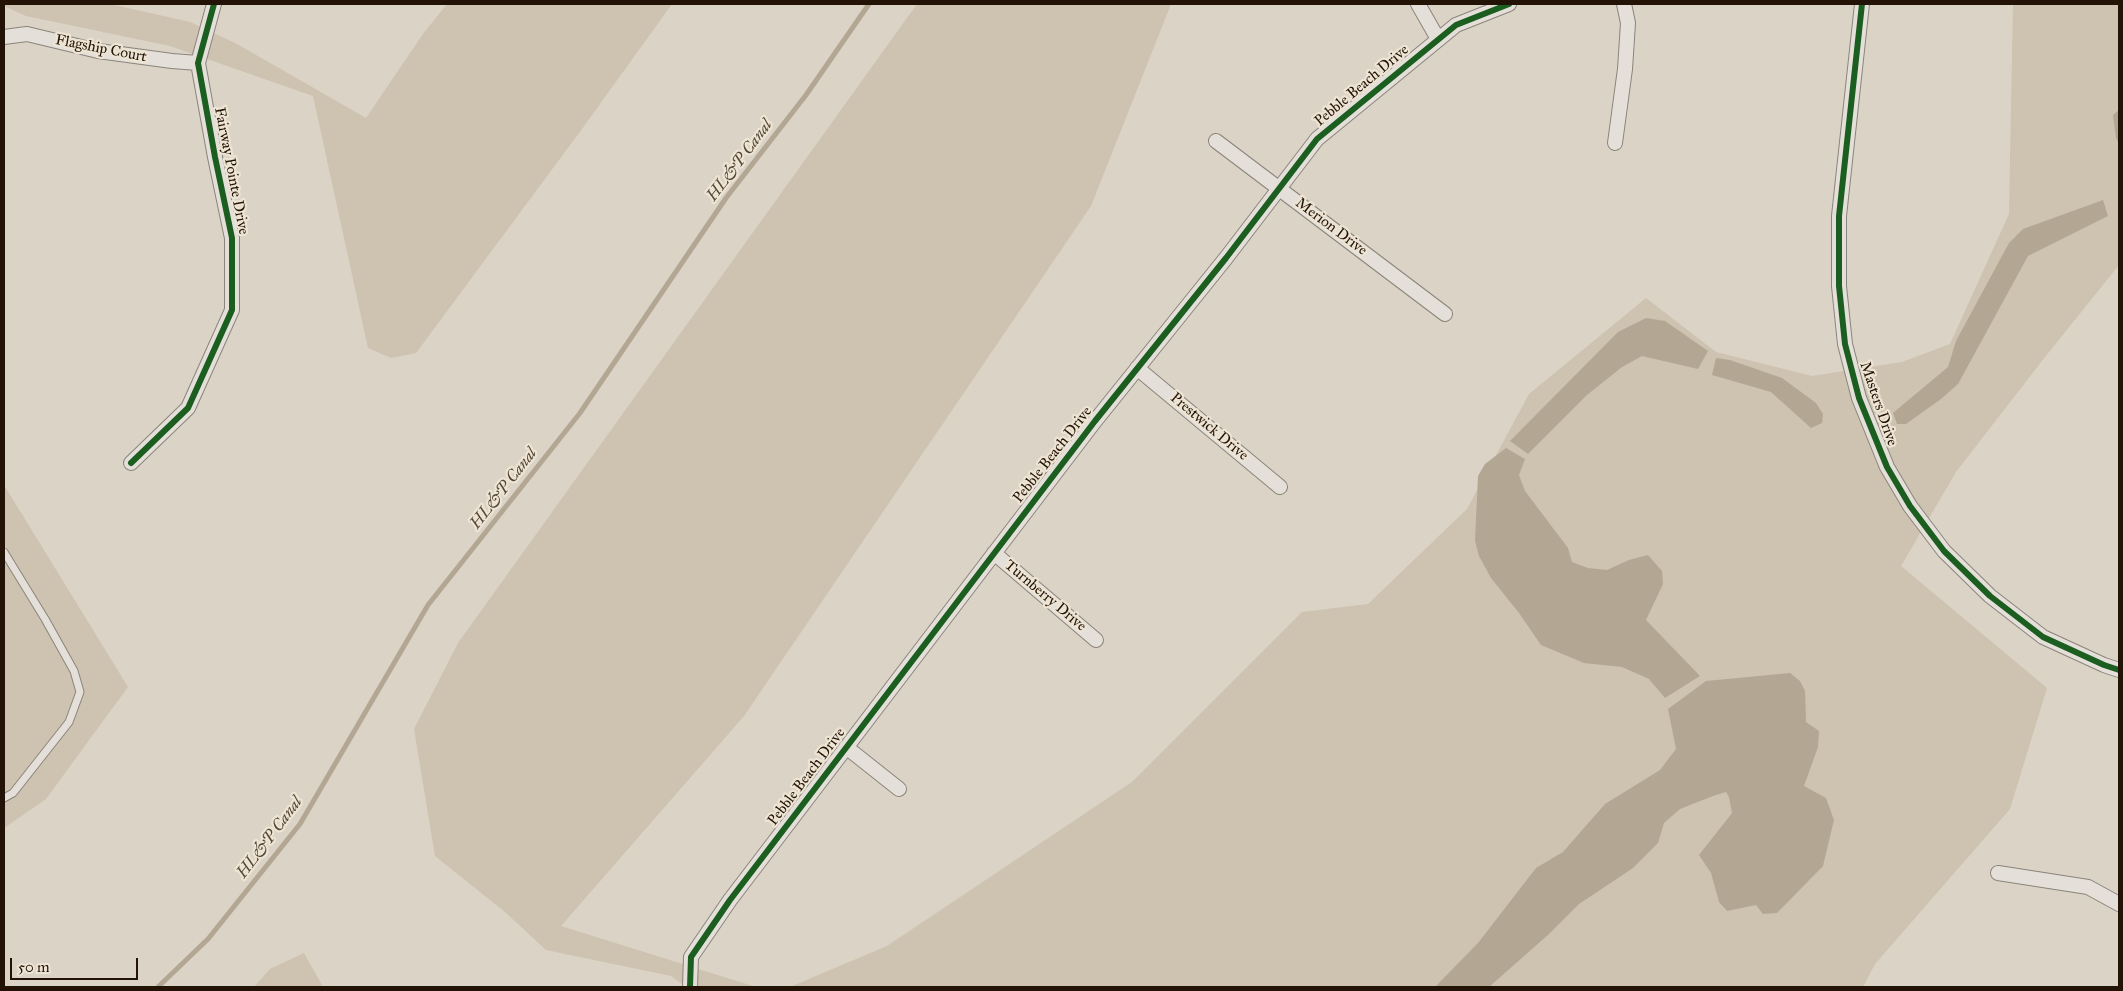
<!DOCTYPE html>
<html>
<head>
<meta charset="utf-8">
<style>
  body { margin:0 }
  #map { position:relative; width:2123px; height:991px; overflow:hidden; background:#dbd3c6; font-family:"IM FELL Great Primer",serif }
  canvas { display:block }
  .frame { position:absolute; inset:0; border:5px solid #221306; pointer-events:none }
  .scale { position:absolute; left:10px; top:958px; width:128px; height:22px; box-sizing:border-box; border:2px solid #221306; border-top:0; padding-left:6px; font-size:15px; line-height:18px; white-space:nowrap; color:#221306; -webkit-text-stroke:4px #ede4d4; paint-order:stroke }
</style>
</head>
<body>
<div id="map">
<canvas width="2123" height="991"></canvas>
<div class="frame"></div>
<div class="scale">50 m</div>
</div>
<script>
const ctx = document.querySelector('canvas').getContext('2d');
ctx.lineJoin = 'round';
function paint(path, color) {
  ctx.fillStyle = color;
  ctx.fill(path, 'evenodd');
}
function poly(rows) {
  const path = new Path2D();
  for (const r of rows) {
    path.moveTo(r[0], r[1]);
    for (let i = 2; i < r.length; i += 2) path.lineTo(r[i], r[i + 1]);
  }
  return path;
}
function trace(path, color, width, dash) {
  ctx.strokeStyle = color;
  ctx.lineWidth = width;
  ctx.lineCap = dash ? 'butt' : 'round';
  ctx.setLineDash(dash || []);
  ctx.stroke(path);
}
function write(font, color, halo, rows, align = 'center') {
  ctx.font = font + ' "IM FELL Great Primer",serif';
  ctx.lineWidth = 4.5;
  ctx.setLineDash([]);
  ctx.textBaseline = 'middle';
  ctx.strokeStyle = halo;
  ctx.fillStyle = color;
  for (const [text, x, y, turn = 0] of rows) {
    ctx.save();
    ctx.translate(x, y);
    ctx.rotate((+turn || 0) * Math.PI / 180);
    ctx.textAlign = isNaN(turn) ? turn : align;
    if (halo) ctx.strokeText(text, 0, 0);
    ctx.fillText(text, 0, 0);
    ctx.restore();
  }
}
paint(poly([
  [4,4,110,4,190,22,237,44,366,118,423,34,447,4,672,4,579,133,416,353,391,358,368,348,313,96,170,46,26,16,4,6],
  [917,4,1171,4,1091,206,744,716,561,926,756,987,686,987,671,976,546,950,505,912,435,856,414,729,458,643],
  [2013,4,2119,4,2119,265,2045,357,1956,472,1901,566,2047,688,2010,809,1875,964,1863,987,790,987,887,946,1132,782,1302,612,1368,604,1467,509,1529,394,1646,298,1716,352,1812,376,1902,362,1950,344,2009,214],
  [4,485,128,687,46,799,4,828],
  [304,953,323,987,254,987,270,969]
]), '#cec2b0');
paint(poly([
  [2119,110,2119,144,2116,138,2113,115],
  [2103,200,2108,216,2028,256,1958,384,1941,399,1906,424,1897,424,1893,413,1948,367,1956,341,2009,243,2023,229],
  [1646,318,1665,321,1708,351,1698,369,1642,356,1622,367,1587,395,1528,454,1510,441,1618,332],
  [1716,358,1730,360,1782,378,1816,403,1823,414,1822,423,1811,428,1771,392,1712,375],
  [1506,448,1525,459,1519,475,1525,491,1568,548,1572,562,1588,568,1607,570,1629,560,1648,555,1662,571,1663,584,1646,620,1700,676,1665,698,1649,679,1622,667,1584,663,1541,645,1519,613,1491,578,1479,556,1475,541,1478,476,1485,464],
  [1790,673,1800,681,1805,691,1806,722,1819,731,1818,747,1804,786,1826,798,1834,820,1823,866,1777,913,1763,914,1756,905,1727,911,1719,902,1711,873,1699,855,1732,813,1729,797,1726,792,1713,796,1680,809,1664,823,1658,843,1633,868,1579,904,1549,934,1489,987,1435,987,1478,943,1536,868,1563,852,1605,804,1660,770,1676,749,1668,709,1706,681]
]), '#b3a794');
trace(poly([
  [158,987,208,939,300,824,428,605,580,413,726,198,806,95,869,4]
]), '#b3a794', 5);
const service = poly([
  [4,552,45,619,74,671,80,692,69,722,13,793,4,798]
]);
const minor = poly([
  [1418,4,1438,39],
  [1862,4,1839,216,1839,286,1845,344,1859,398,1887,467,1910,506,1944,551,1990,596,2043,637,2104,665,2119,670],
  [4,37,27,34,98,51,172,61,198,63],
  [1216,141,1445,314],
  [1615,143,1625,69,1628,23,1624,4],
  [1137,368,1280,487],
  [131,463,188,408,232,310,232,238,215,157,198,63,214,4],
  [994,553,1096,640],
  [846,747,899,789],
  [1998,873,2088,887,2119,904],
  [690,987,691,957,730,900,1095,421,1226,258,1317,139,1456,25,1509,4]
]);
trace(service, '#8a847b', 9);
trace(minor, '#8a847b', 16);
trace(service, '#e4e0d9', 7);
trace(minor, '#e4e0d9', 14);
trace(poly([
  [1862,4,1839,216,1839,286,1845,344,1859,398,1887,467,1910,506,1944,551,1990,596,2043,637,2104,665,2119,670],
  [131,463,188,408,232,310,232,238,215,157,198,63,214,4],
  [690,987,691,957,730,900,1095,421,1226,258,1317,139,1456,25,1509,4]
]), '#1b5e20', 6);
write('15px', '#221306', '#ede4d4', [
  ["Flagship Court",101,49,11],
  ["Pebble Beach Drive",1362,86,-40],
  ["Fairway Pointe Drive",231,171,79],
  ["Merion Drive",1331,227,37],
  ["Masters Drive",1878,404,71],
  ["Prestwick Drive",1209,427,40],
  ["Pebble Beach Drive",1053,455,-52],
  ["Turnberry Drive",1045,596,40],
  ["Pebble Beach Drive",807,777,-53]
]);
write('italic 16px', '#554736', '#ede4d4', [
  ["HL&P Canal",740,161,-53],
  ["HL&P Canal",504,489,-52],
  ["HL&P Canal",270,838,-53]
]);
</script>
</body>
</html>
